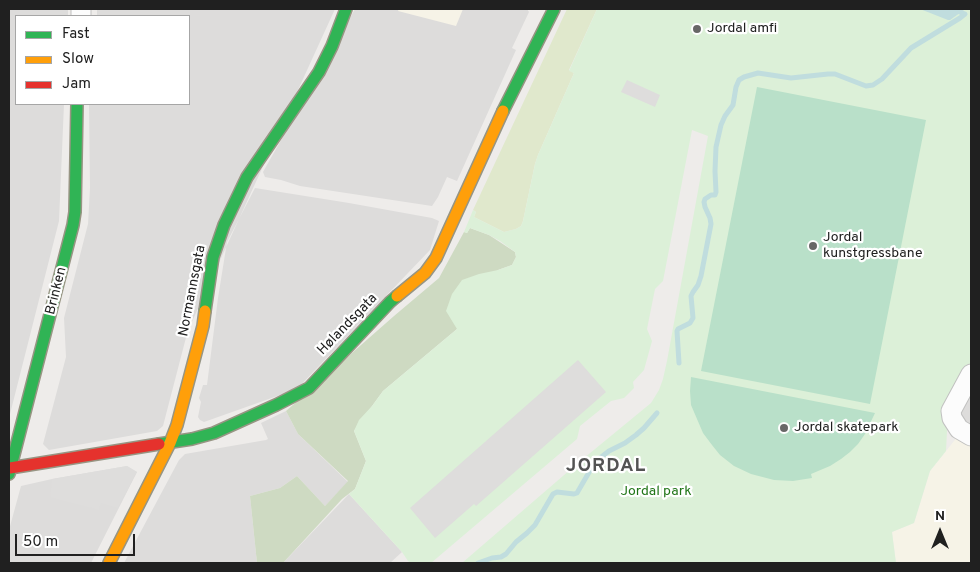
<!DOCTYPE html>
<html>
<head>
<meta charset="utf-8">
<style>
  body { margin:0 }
  #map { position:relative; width:980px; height:572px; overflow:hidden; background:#eeecea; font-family:Overpass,sans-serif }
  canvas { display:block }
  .frame { position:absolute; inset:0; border:10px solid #202020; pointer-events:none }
  .legend { position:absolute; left:15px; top:15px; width:175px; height:90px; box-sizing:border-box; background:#fff; border:1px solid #a6a6a6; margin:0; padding:6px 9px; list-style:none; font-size:15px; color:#202020 }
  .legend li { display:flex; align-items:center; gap:10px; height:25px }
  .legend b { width:25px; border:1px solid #a6a6a6 }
  .north { position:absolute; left:915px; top:507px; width:50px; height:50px; -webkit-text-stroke:4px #fff; paint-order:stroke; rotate:0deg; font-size:14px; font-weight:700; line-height:20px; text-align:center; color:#202020 }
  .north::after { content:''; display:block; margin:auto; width:18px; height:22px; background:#202020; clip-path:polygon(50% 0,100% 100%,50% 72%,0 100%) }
  .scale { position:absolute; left:15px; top:534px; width:120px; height:22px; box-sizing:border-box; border:2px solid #202020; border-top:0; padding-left:6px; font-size:15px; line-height:18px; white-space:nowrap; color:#202020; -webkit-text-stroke:4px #fff; paint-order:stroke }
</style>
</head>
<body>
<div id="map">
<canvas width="980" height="572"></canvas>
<div class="frame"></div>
<ul class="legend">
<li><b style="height:6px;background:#30b455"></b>Fast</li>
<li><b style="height:6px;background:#ff9f0a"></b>Slow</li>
<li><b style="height:6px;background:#e5322d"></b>Jam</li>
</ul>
<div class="north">N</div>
<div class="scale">50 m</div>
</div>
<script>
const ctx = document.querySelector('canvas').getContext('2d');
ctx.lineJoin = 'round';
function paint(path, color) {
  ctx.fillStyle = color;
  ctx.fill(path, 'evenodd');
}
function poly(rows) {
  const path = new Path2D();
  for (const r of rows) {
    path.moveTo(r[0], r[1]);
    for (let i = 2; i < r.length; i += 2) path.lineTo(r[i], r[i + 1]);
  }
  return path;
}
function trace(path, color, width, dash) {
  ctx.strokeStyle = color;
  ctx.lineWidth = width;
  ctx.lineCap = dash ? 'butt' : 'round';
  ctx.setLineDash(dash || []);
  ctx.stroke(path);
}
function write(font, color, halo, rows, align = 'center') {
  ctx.font = font + ' Overpass,sans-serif';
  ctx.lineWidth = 4.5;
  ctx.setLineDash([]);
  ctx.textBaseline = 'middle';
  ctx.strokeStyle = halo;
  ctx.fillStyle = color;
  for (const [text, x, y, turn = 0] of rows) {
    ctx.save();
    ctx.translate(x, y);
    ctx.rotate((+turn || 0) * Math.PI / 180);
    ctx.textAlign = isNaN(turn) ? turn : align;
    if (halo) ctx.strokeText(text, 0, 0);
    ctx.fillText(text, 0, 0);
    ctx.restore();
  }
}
paint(poly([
  [9,9,68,9,68,16,16,16,16,104,64,104,59,221,9,418],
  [97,9,335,9,190,326,189,326,163,426,157,431,49,450,43,444,66,357,64,318,88,224,90,188,89,104,189,104,189,16,97,16],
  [355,9,527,9,529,12,512,48,516,50,457,181,447,177,438,197,432,206,300,186,281,180,265,177,263,172],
  [255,188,349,203,432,218,439,221,430,250,297,389,204,422,200,420,198,417,201,402,199,398,203,385,207,385,218,298,227,242],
  [971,389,971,426,958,417],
  [286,411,298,434,348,482,325,506,297,476,280,488,250,496,257,563,124,563,179,460,185,454,266,440,268,439,261,423],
  [127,466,137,472,91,563,9,563,9,530,21,486,52,479],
  [349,494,402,552,390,563,283,563]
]), '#dddcdb');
paint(poly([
  [399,9,463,9,456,26,398,11],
  [958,436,971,444,971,562,967,563,896,563,892,532,914,523,930,471]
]), '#f6f3e7');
paint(poly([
  [567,9,597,9,569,70,574,73,538,155,535,164,523,221,521,226,516,229,504,232,474,217,476,212,473,210]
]), '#e0e8cc');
paint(poly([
  [470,228,489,235,515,252,516,257,512,265,498,270,457,329,383,391,354,431,366,461,355,489,342,499,283,563,257,563,250,496,280,488,297,476,325,506,348,481,298,434,286,411,394,316,439,278,464,232,467,233]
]), '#cedac2');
paint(poly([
  [597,9,971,9,971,367,945,410,947,431,946,451,930,471,914,523,892,532,896,563,462,563,578,463,651,403,659,390,663,379,667,361,708,136,692,130,663,281,655,289,647,329,652,341,644,370,633,382,634,388,624,398,611,401,580,426,577,439,431,563,411,563,408,561,402,552,349,494,355,489,366,461,354,431,359,420,372,406,383,391,457,329,446,311,452,294,462,280,479,274,498,270,512,265,516,257,515,252,500,241,489,235,470,228,467,233,464,232,473,210,476,212,474,217,504,232,516,229,521,226,523,221,535,164,538,155,574,73,569,71]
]), '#dcf0d8');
paint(poly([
  [757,87,926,120,870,404,701,371],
  [691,377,875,413,865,434,858,444,850,452,841,459,830,466,811,474,812,478,793,481,774,480,751,474,734,466,720,455,712,445,703,433,691,405,690,391]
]), '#b9e0c9');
paint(poly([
  [627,80,660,95,655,107,621,92],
  [578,360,606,392,476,506,474,504,435,538,410,508],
  [127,466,137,472,118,508,101,503,99,510,50,497,52,479]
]), '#dedddc');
paint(poly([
  [920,9,961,9,964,10,950,20,948,20]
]), '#c0ddde');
trace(poly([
  [679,363,677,331,678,329,690,323,693,318,691,296,693,292,698,285,701,276,711,224,710,218,705,207,704,202,705,199,711,195,715,195,716,192,715,171,716,147,721,125,725,116,733,105,736,87,739,80,744,77,758,73,791,78,828,74,835,74,866,86,873,85,882,79,911,48,960,18,965,14,952,9],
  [478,563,492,558,501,557,506,554,516,542,527,533,535,525,553,494,557,492,574,494,577,493,595,462,609,451,625,443,636,435,644,428,657,413]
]), '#c0ddde', 5);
const street = poly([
  [81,16,81,9],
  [971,374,951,411,952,418,959,429,971,436]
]);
const fast = poly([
  [503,111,554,9],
  [205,311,213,257,224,225,247,177,319,72,332,46,346,9],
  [159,444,192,439,214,433,276,405,309,388,390,302,397,296],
  [9,474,73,225,75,212,77,104]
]);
const slow = poly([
  [397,296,425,273,436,258,503,111],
  [109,563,170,443,177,425,203,326,205,311]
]);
const jam = poly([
  [10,468,159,444]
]);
trace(street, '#c1c1c0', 21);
trace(fast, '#979583', 14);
trace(slow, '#979583', 14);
trace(jam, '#979583', 14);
trace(street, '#fcfcfc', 19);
trace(fast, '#30b455', 11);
trace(slow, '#ff9f0a', 11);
trace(jam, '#e5322d', 11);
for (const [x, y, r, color] of [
  [697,29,5,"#686767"],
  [813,246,5,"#686767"],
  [784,428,5,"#686767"]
]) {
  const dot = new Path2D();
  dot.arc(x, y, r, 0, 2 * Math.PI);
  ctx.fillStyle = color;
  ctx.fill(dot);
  trace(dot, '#fff', 2);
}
write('14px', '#202020', '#fff', [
  ["Jordal amfi",707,29],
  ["Jordal",823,238],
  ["kunstgressbane",823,254],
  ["Jordal skatepark",794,428]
], 'left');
write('14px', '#202020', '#fff', [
  ["Brinken",57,291,-76],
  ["Normannsgata",193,291,-79],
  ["Hølandsgata",348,325,-46]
]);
write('14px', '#207517', '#fff', [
  ["Jordal park",656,492]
]);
ctx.letterSpacing = '1px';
write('bold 19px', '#535353', '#fff', [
  ["JORDAL",606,467]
]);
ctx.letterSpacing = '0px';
</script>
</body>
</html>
